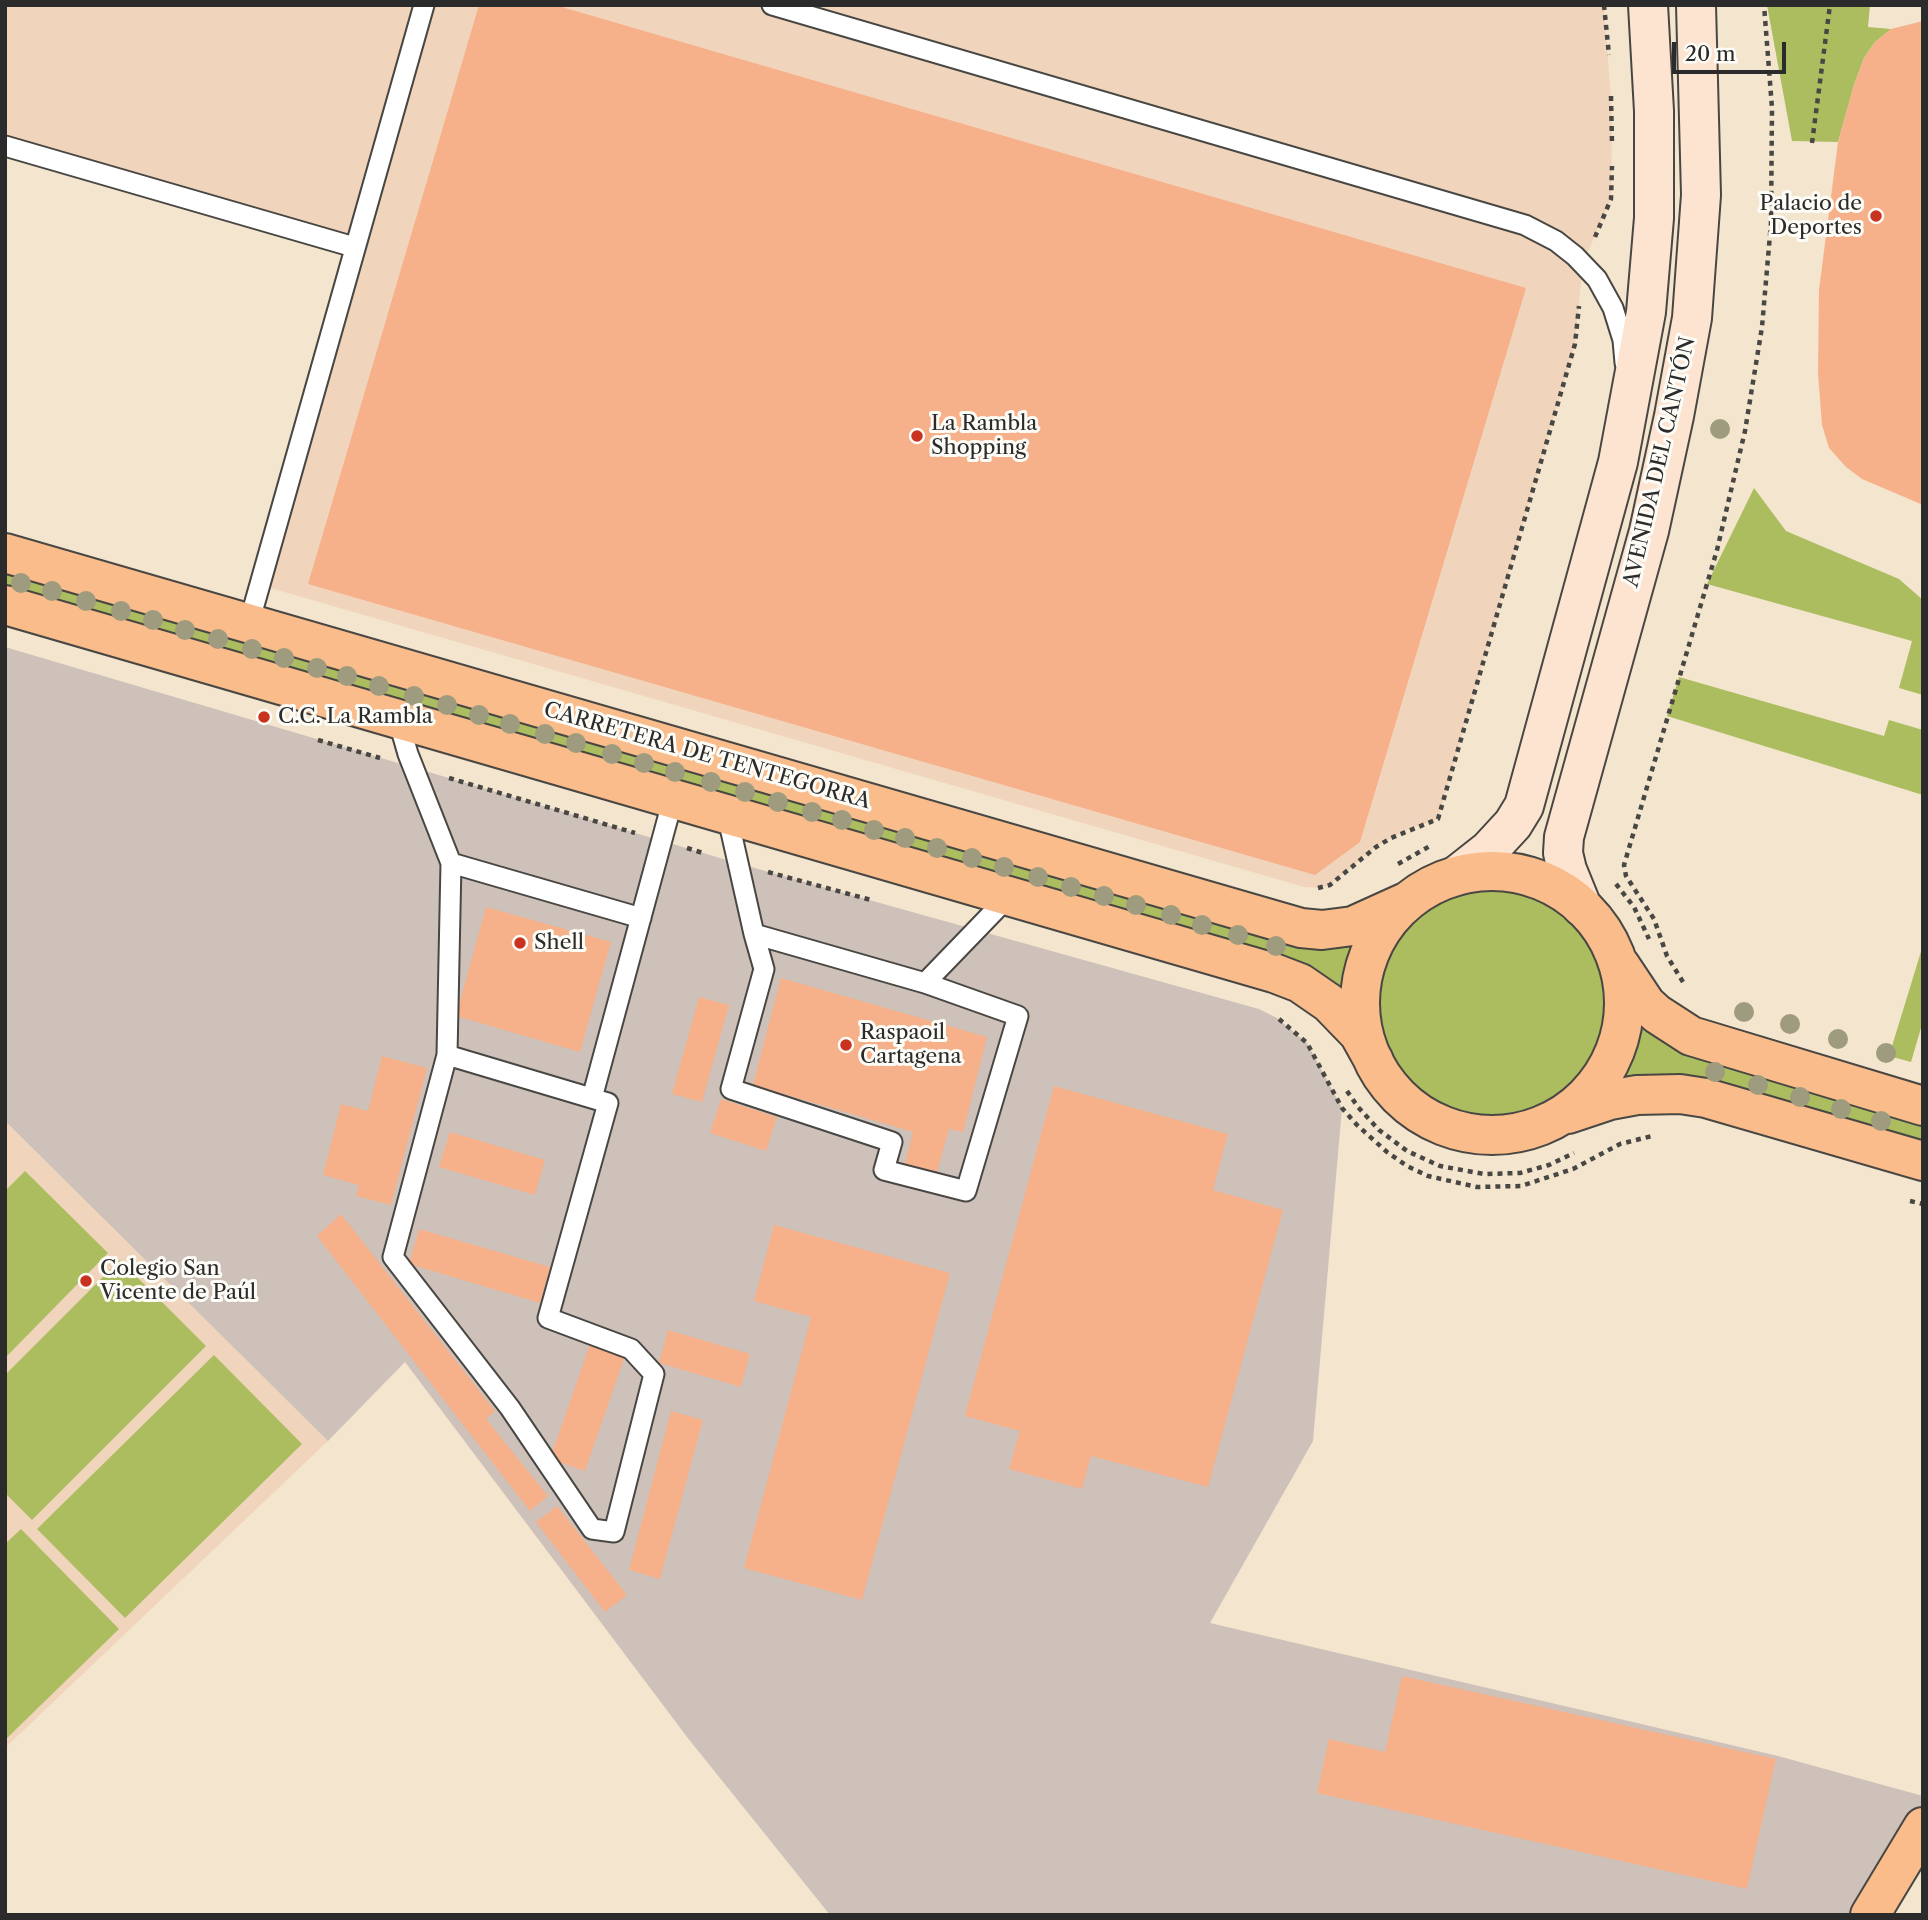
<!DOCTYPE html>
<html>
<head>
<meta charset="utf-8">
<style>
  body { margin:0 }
  #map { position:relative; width:1928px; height:1920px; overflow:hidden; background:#f4e6ce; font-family:"Libre Caslon Text",serif }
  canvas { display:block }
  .frame { position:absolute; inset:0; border:7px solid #2b2b2b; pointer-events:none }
  .scale { position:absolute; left:1672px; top:42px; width:114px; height:32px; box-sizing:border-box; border:4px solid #2b2b2b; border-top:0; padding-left:9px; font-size:21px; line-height:24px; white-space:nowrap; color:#2b2b2b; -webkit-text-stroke:5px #fdfcf7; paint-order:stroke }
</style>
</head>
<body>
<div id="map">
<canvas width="1928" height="1920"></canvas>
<div class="frame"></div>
<div class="scale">20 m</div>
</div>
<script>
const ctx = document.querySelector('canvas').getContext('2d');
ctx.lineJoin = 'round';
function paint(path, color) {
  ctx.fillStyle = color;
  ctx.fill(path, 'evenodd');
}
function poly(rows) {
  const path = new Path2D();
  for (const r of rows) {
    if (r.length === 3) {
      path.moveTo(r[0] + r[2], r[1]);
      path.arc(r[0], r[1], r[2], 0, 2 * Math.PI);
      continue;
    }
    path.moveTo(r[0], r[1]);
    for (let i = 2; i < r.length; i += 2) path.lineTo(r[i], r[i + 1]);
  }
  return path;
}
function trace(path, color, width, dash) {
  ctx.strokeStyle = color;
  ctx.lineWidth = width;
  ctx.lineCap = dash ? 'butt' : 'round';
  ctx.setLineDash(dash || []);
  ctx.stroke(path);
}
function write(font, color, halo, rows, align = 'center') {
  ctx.font = font + ' "Libre Caslon Text",serif';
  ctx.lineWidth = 6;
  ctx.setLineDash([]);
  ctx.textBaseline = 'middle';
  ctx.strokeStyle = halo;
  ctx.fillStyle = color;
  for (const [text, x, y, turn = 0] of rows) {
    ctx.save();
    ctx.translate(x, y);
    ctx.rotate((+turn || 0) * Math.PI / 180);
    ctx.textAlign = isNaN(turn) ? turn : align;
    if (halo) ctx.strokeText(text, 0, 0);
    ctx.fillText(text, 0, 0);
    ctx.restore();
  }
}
paint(poly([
  [5,5,1604,5,1612,112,1611,199,1583,263,1575,344,1438,819,1404,831,1376,847,1330,885,1319,888,1304,887,260,585,354,248,5,146],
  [5,1121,328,1441,5,1748]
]), '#f0d5bc');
paint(poly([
  [5,647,737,863,1259,1009,1277,1018,1307,1043,1342,1108,1313,1441,1210,1623,1778,1756,1923,1796,1923,1827,1872,1915,830,1915,687,1737,405,1362,328,1441,5,1121]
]), '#cec1b9');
paint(poly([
  [1767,5,1870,5,1868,27,1891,29,1875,42,1864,58,1854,85,1838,142,1792,141],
  [1754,488,1786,531,1899,579,1923,600,1923,695,1899,688,1912,641,1707,584],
  [5,553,1301,928,1406,902,1446,879,1493,871,1529,877,1563,892,1582,907,1605,936,1616,958,1646,1004,1923,1106,1923,1161,1706,1098,1556,1118,1532,1129,1506,1134,1479,1134,1453,1129,1417,1111,1397,1094,1329,1003,5,604],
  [1679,677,1884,736,1889,720,1923,730,1923,795,1667,716],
  [1923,945,1923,1021,1911,1062,1889,1056],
  [25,1171,108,1253,5,1358,5,1191],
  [120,1260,206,1346,32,1520,5,1493,5,1375],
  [214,1355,302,1444,125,1618,37,1529],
  [21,1529,119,1629,5,1740,5,1544]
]), '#acbd60');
paint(poly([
  [479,5,555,5,1526,288,1360,842,1315,875,308,584],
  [1923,21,1923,505,1862,479,1846,467,1829,448,1822,425,1818,373,1819,290,1838,142,1854,85,1864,58,1875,42,1891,29],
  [486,907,611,942,580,1052,456,1016],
  [781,978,987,1037,963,1132,949,1129,937,1172,905,1164,913,1132,753,1085],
  [699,997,729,1005,702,1102,672,1094],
  [382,1056,427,1068,391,1205,356,1196,359,1185,323,1175,341,1104,368,1111],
  [1054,1086,1228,1134,1213,1190,1283,1210,1208,1487,1091,1456,1082,1489,1009,1469,1020,1431,965,1416],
  [721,1099,777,1117,766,1151,710,1133],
  [450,1132,545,1160,535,1195,439,1167],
  [341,1214,495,1411,486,1419,548,1496,530,1511,317,1236],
  [774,1225,950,1273,862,1600,744,1568,811,1317,754,1301],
  [419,1229,550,1267,540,1303,409,1264],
  [668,1330,750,1354,741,1387,659,1363],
  [590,1344,625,1356,585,1471,550,1459],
  [671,1411,703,1420,660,1579,629,1570],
  [557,1506,627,1595,605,1612,536,1522],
  [1402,1676,1776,1759,1747,1889,1317,1793,1329,1739,1385,1752]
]), '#f6b18b');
const service = poly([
  [772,5,1525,225,1556,241,1575,256,1597,279,1613,308,1623,340,1625,363],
  [5,146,354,247],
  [249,623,424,5],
  [398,719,408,754,451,863,447,1055,393,1257,510,1408,592,1529,614,1532,654,1374,631,1349,548,1318,608,1103,447,1055],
  [727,814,754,934,764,969,731,1089,892,1142,884,1170,966,1191,1018,1016,925,983,754,934],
  [451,863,641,918],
  [925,983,1009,896],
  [592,1098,673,799]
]);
const secondary = poly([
  [1456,876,1489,850,1513,824,1524,806,1618,462,1646,312,1654,218,1654,111,1648,5],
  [1582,907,1567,870,1563,853,1564,837,1649,531,1674,416,1692,318,1701,195,1696,5]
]);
const primary = poly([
  [5,553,1301,928,1322,930,1353,926,1406,902],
  [5,605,1274,973,1300,983,1329,1003,1359,1034,1374,1061],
  [1492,1003,132],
  [1620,965,1646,1004,1657,1014,1691,1036,1923,1106],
  [1568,1114,1610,1100,1637,1095,1680,1094,1706,1098,1923,1161],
  [1870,1915,1923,1827]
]);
trace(service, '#494743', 23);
trace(secondary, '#494743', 42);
trace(primary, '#494743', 42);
trace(poly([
  [1604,5,1609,55],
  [1611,96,1612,143],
  [1812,143,1830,5],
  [1595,237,1611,199,1612,166],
  [318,740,380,758],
  [449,778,635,833],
  [687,848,706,854],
  [1398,864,1430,846],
  [768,872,871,900],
  [1616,884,1634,907,1649,939],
  [1318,888,1330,885,1376,847,1391,838,1438,819,1575,344,1579,306],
  [1683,982,1667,956,1654,919,1626,876,1624,865,1717,550,1745,431,1762,327,1771,223,1772,108,1764,5],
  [1279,1019,1307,1043,1342,1108,1357,1125,1387,1152,1407,1166,1428,1176,1477,1187,1521,1186,1573,1169,1620,1144,1652,1136],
  [1347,1091,1358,1107,1379,1130,1407,1151,1440,1166,1484,1174,1520,1173,1549,1165,1574,1153],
  [1910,1201,1923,1204]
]), '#494743', 4.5, [5, 5]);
trace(service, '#fff', 19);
trace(secondary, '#fde4d0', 38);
trace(primary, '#f9bc8a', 38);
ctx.fillStyle = '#9e9b7f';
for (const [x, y] of [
  [1720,429],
  [21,583],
  [52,591],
  [86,601],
  [121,611],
  [153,620],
  [185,630],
  [218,639],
  [252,649],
  [284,658],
  [317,668],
  [347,676],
  [379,686],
  [414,696],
  [447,705],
  [479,715],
  [510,724],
  [545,734],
  [576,743],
  [612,754],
  [644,763],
  [675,772],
  [711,782],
  [745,792],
  [778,802],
  [812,812],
  [842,820],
  [874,830],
  [905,838],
  [937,848],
  [972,858],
  [1004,867],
  [1038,877],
  [1071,887],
  [1104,896],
  [1136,905],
  [1171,915],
  [1202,925],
  [1238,935],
  [1276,946],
  [1744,1012],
  [1790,1024],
  [1838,1039],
  [1886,1053],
  [1715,1072],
  [1758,1085],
  [1800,1097],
  [1841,1109],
  [1881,1121]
]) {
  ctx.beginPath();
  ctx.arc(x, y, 10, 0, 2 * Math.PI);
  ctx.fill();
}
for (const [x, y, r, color] of [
  [1876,216,7,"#c8321e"],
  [917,436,7,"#c8321e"],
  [264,717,7,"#c8321e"],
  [520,943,7,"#c8321e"],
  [846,1045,7,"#c8321e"],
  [86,1281,7,"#c8321e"]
]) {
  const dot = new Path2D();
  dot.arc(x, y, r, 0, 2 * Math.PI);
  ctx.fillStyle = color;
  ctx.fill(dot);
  trace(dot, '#fdfcf7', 2.5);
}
write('21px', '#2b2b2b', '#fdfcf7', [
  ["Palacio de",1862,204,"right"],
  ["Deportes",1862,228,"right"],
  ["La Rambla",931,424],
  ["Shopping",931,448],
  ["C.C. La Rambla",278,717],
  ["Shell",534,943],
  ["Raspaoil",860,1033],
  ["Cartagena",860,1057],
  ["Colegio San",100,1269],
  ["Vicente de Paúl",100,1293]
], 'left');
write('21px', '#2b2b2b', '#fdfcf7', [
  ["AVENIDA DEL CANTÓN",1660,462,-77],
  ["CARRETERA DE TENTEGORRA",707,756,16]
]);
</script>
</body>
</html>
